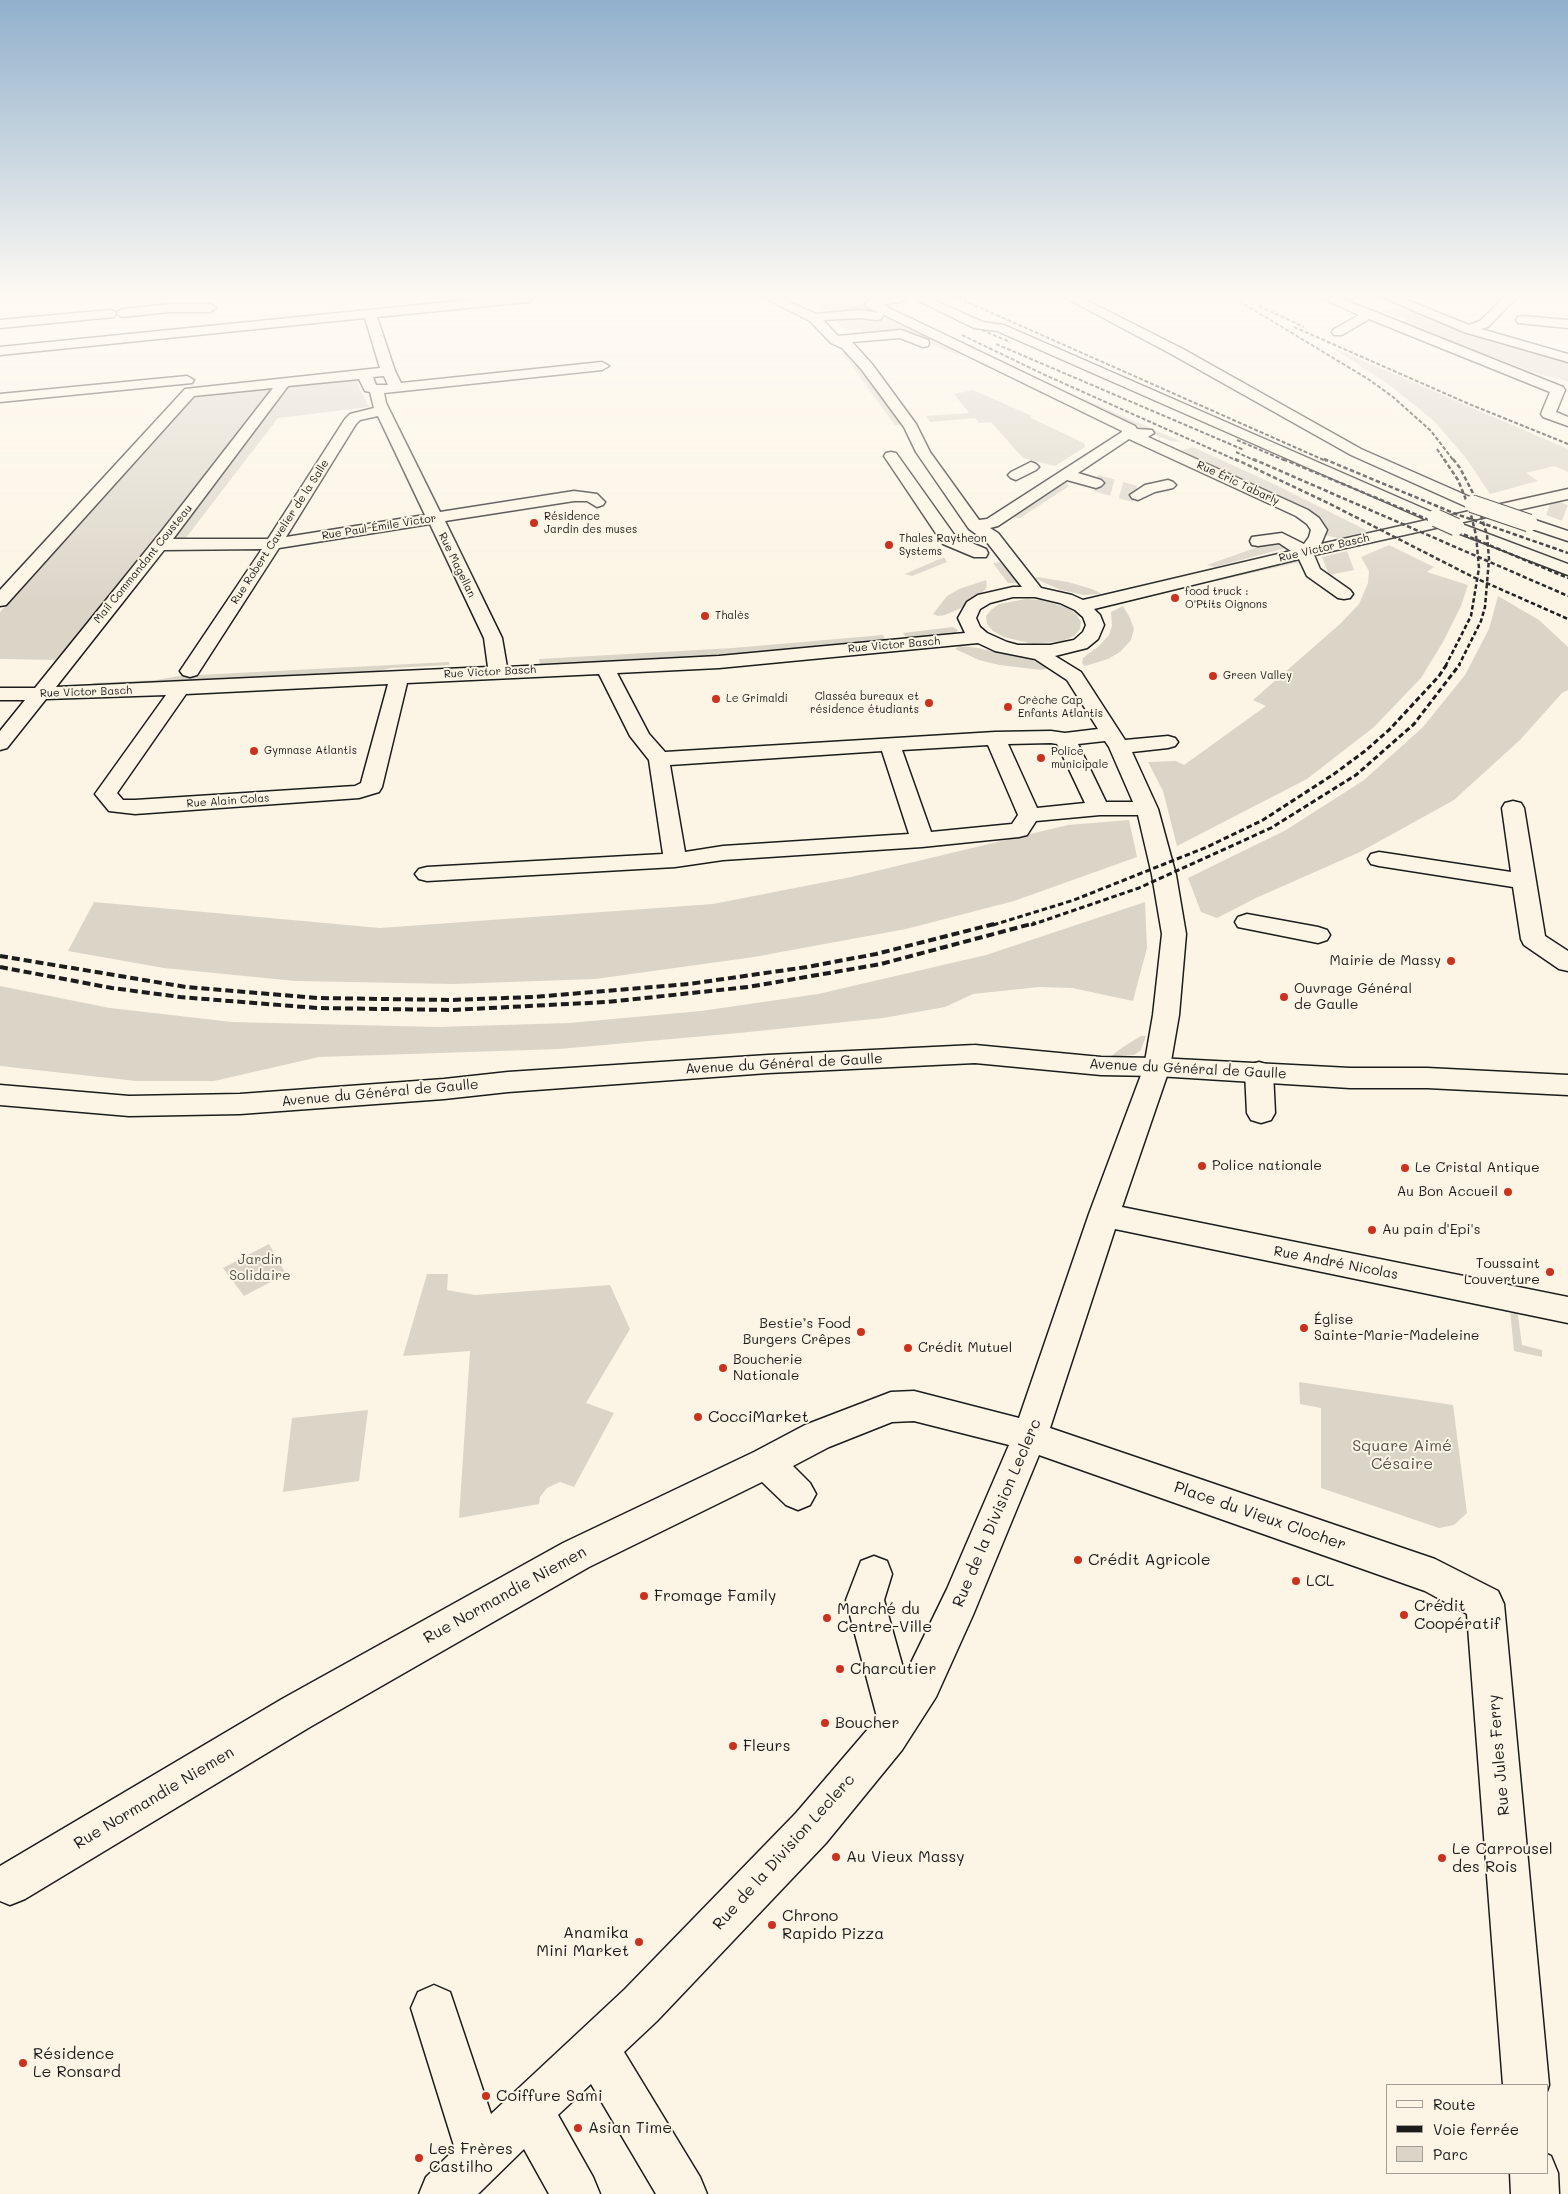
<!DOCTYPE html>
<html>
<head>
<meta charset="utf-8">
<style>
  body { margin:0 }
  #map { position:relative; width:1568px; height:2194px; overflow:hidden; background:#fcf5e5; font-family:Mali,sans-serif }
  canvas { display:block }
  .legend { position:absolute; left:1386px; top:2084px; width:162px; height:90px; box-sizing:border-box; background:#fcf5e5; border:1px solid #a29e95; margin:0; padding:6px 9px; list-style:none; font-size:15px; color:#1c1c1c }
  .legend li { display:flex; align-items:center; gap:10px; height:25px }
  .legend b { width:25px; border:1px solid #a29e95 }
</style>
</head>
<body>
<div id="map">
<canvas width="1568" height="2194"></canvas>
<ul class="legend">
<li><b style="height:6px;background:#fcf5e5"></b>Route</li>
<li><b style="height:6px;background:#1c1c1c"></b>Voie ferrée</li>
<li><b style="height:14px;background:#dbd5c8"></b>Parc</li>
</ul>
</div>
<script>
const ctx = document.querySelector('canvas').getContext('2d');
ctx.lineJoin = 'round';
function paint(path, color) {
  ctx.fillStyle = color;
  ctx.fill(path, 'evenodd');
}
function poly(rows) {
  const path = new Path2D();
  for (const r of rows) {
    path.moveTo(r[0], r[1]);
    for (let i = 2; i < r.length; i += 2) path.lineTo(r[i], r[i + 1]);
  }
  return path;
}
function trace(path, color, width, dash) {
  ctx.strokeStyle = color;
  ctx.lineWidth = width;
  ctx.lineCap = dash ? 'butt' : 'round';
  ctx.setLineDash(dash || []);
  ctx.stroke(path);
}
function write(font, color, halo, rows, align = 'center') {
  ctx.font = font + ' Mali,sans-serif';
  ctx.lineWidth = 4;
  ctx.setLineDash([]);
  ctx.textBaseline = 'middle';
  ctx.strokeStyle = halo;
  ctx.fillStyle = color;
  for (const [text, x, y, turn = 0] of rows) {
    ctx.save();
    ctx.translate(x, y);
    ctx.rotate((+turn || 0) * Math.PI / 180);
    ctx.textAlign = isNaN(turn) ? turn : align;
    if (halo) ctx.strokeText(text, 0, 0);
    ctx.fillText(text, 0, 0);
    ctx.restore();
  }
}
paint(poly([
  [809,298,850,298,870,308,828,313],
  [1401,308,1446,325,1568,363,1568,382,1558,378,1545,376,1400,323,1406,319,1388,312,1376,313],
  [831,317,888,318,961,354,957,355,902,331,865,334,860,329,846,330],
  [1333,348,1568,449,1568,472,1554,466,1526,473,1538,481,1490,494,1466,458,1434,421,1392,387],
  [842,353,845,353,852,363,863,369,904,425,895,425],
  [351,380,356,381,369,407,278,418,185,539,167,540,59,660,0,659,0,612,198,393],
  [973,390,1032,416,1029,417,1084,443,1085,447,1055,466,1023,458,991,422,979,423,975,418,930,422,926,416,969,413,954,394],
  [1084,399,1182,442,1171,441,1136,428,1077,400],
  [1193,447,1274,484,1368,531,1341,539,1325,535,1327,529,1323,522,1313,515,1180,451],
  [1066,482,1069,486,1020,518,1013,518],
  [1266,544,1275,544,1286,548,1215,567,1207,565],
  [1389,545,1434,567,1427,572,1468,585,1461,606,1443,642,1421,678,1374,727,1307,779,1177,846,1163,791,1148,762,1176,761,1184,765,1266,706,1253,700,1340,624,1359,604,1368,583,1369,571,1361,557],
  [1347,551,1354,570,1329,575,1322,557],
  [944,557,947,562,912,576,905,574],
  [1298,560,1300,562,1203,584,1198,582],
  [1004,562,1019,583,1008,583,993,563],
  [1037,577,1068,582,1092,589,1102,594,1084,595,1061,590,1036,579],
  [986,580,987,585,985,590,961,608,945,615,938,616,933,614,947,596,959,589],
  [1498,596,1539,620,1568,647,1568,690,1562,693,1520,740,1454,800,1360,852,1256,898,1217,918,1201,912,1188,878,1286,830,1364,780,1423,727,1465,675,1489,629],
  [1026,599,1042,600,1069,608,1077,615,1081,622,1080,629,1074,636,1063,641,1033,644,1004,637,993,631,987,624,986,616,991,610,999,604],
  [1123,606,1130,618,1134,629,1131,640,1120,652,1108,659,1085,666,1082,663,1083,658,1099,646,1109,635,1112,626,1111,612],
  [953,627,958,630,955,634,907,639,903,633],
  [883,635,886,641,735,655,540,664,539,659,733,648],
  [960,646,978,648,1031,660,1051,668,1041,670,999,665,979,660,955,649],
  [449,662,449,665,392,668,368,673,91,686,93,683,157,680,179,676],
  [1129,820,1137,857,1014,901,906,929,754,957,595,979,453,984,295,981,164,968,68,951,94,902,380,928,713,904,851,877,1068,825],
  [1145,902,1147,948,1133,1001,1072,988,1039,987,973,994,945,1007,883,1018,739,1033,559,1049,319,1057,214,1081,136,1081,0,1066,0,986,110,1008,232,1022,438,1027,569,1023,701,1011,818,994,986,955],
  [1141,1036,1146,1036,1141,1050,1134,1055,1110,1057,1123,1047],
  [269,1244,286,1274,244,1296,223,1268],
  [427,1274,448,1274,447,1290,475,1295,610,1285,630,1329,586,1403,614,1413,574,1487,560,1482,547,1488,540,1497,539,1504,459,1518,470,1351,403,1356],
  [1509,1299,1517,1308,1522,1345,1542,1350,1542,1357,1514,1351],
  [1299,1382,1453,1405,1467,1513,1454,1525,1439,1528,1321,1488,1321,1408,1300,1404],
  [368,1410,359,1481,283,1492,292,1418]
]), '#dbd5c8');
trace(poly([
  [1096,483,1135,494],
  [1549,507,1568,514]
]), '#dad4c7', 17, [17, 9]);
const minor = poly([
  [488,298,534,298,528,302,377,317,395,371,401,383,602,362,609,366,602,370,384,393,386,403,440,512,574,491,597,494,605,502,603,505,597,507,587,501,574,501,445,521,502,638,507,667,719,656,965,633,958,618,967,602,978,595,1013,587,1022,587,986,541,969,529,916,452,904,427,862,370,842,348,831,343,810,321,765,298,781,298,816,314,859,310,880,313,867,307,865,304,867,301,881,298,906,298,904,301,883,305,1135,426,1137,429,1152,430,1154,433,1148,437,1308,510,1319,518,1327,530,1321,544,1427,520,997,331,974,328,919,301,921,298,929,298,983,322,1004,325,1443,517,1568,489,1568,499,1459,523,1568,564,1568,575,1450,530,1448,527,1449,525,1314,555,1320,569,1350,590,1353,594,1350,598,1344,599,1338,598,1307,576,1299,559,1094,609,1100,615,1104,625,1098,639,1087,648,1055,656,1081,672,1125,740,1168,736,1175,738,1178,742,1175,746,1168,748,1132,752,1158,809,1176,875,1186,934,1179,1015,1170,1067,1122,1207,1568,1297,1568,1323,1115,1229,1050,1428,1435,1559,1498,1591,1504,1604,1549,2085,1547,2091,1547,2085,1503,2085,1467,1614,1425,1591,1039,1455,973,1615,936,1697,902,1750,826,1843,657,2021,624,2052,700,2177,707,2194,656,2194,591,2084,558,2115,593,2177,600,2194,549,2194,524,2149,478,2194,419,2194,426,2177,455,2149,411,2008,418,1992,434,1985,450,1992,491,2114,625,1989,796,1813,874,1722,877,1717,846,1600,861,1561,874,1556,887,1561,892,1574,884,1600,905,1675,908,1669,947,1589,1009,1445,914,1421,892,1422,829,1447,793,1466,810,1483,816,1494,810,1505,798,1510,786,1505,762,1482,589,1567,310,1727,25,1899,10,1905,0,1901,0,1866,282,1699,563,1543,754,1452,805,1425,891,1392,914,1391,1019,1418,1089,1214,1144,1067,1153,1015,1162,934,1152,875,1138,815,1100,815,1036,821,1027,835,1019,837,922,847,723,860,675,867,427,881,419,879,415,874,419,869,427,867,663,854,649,760,630,736,599,674,407,683,382,787,379,792,359,798,135,814,109,811,95,794,166,695,46,699,7,748,0,750,0,731,25,700,0,700,0,688,35,688,161,532,273,388,194,396,6,605,0,606,0,590,185,389,380,368,365,318,0,355,0,347,488,298],
  [882,314,1122,431,1122,432,987,519,979,520,930,452,916,424,872,364,852,342,900,338,923,347,928,346,929,343,928,340,901,330,838,336,823,320,859,318,877,320,881,319,883,316,882,314],
  [384,376,388,385,376,385,373,377,384,376],
  [359,379,365,391,370,392,374,408,350,414,345,419,268,539,173,539,288,386,359,379],
  [378,416,425,515,286,537,356,424,360,420,378,416],
  [1129,439,1296,516,1307,524,1311,530,1309,537,1304,544,1282,533,1252,537,1250,541,1252,545,1258,546,1279,543,1291,551,1083,600,1072,595,1041,588,998,533,990,528,998,526,1067,480,1096,488,1101,486,1104,483,1101,480,1078,473,1129,439],
  [430,524,484,638,488,667,56,687,164,550,262,549,180,671,183,675,190,677,197,675,279,548,430,524],
  [1013,597,1035,597,1060,603,1075,610,1083,617,1086,625,1083,632,1074,640,1050,645,1018,645,1007,642,987,633,980,627,976,618,980,609,990,603,1013,597],
  [978,643,995,651,1035,659,1067,680,1098,729,1065,733,1051,731,995,732,665,752,649,734,617,673,719,668,978,643],
  [388,684,361,783,355,786,135,800,123,800,117,793,186,694,388,684],
  [1105,741,1109,747,1133,802,1106,802,1078,744,1105,741],
  [1051,743,1057,744,1085,803,1037,808,1008,744,1051,743],
  [988,745,1018,815,1012,824,931,832,902,750,988,745],
  [882,751,909,834,723,846,685,852,670,765,882,751],
  [1066,298,1082,298,1183,349,1361,449,1479,501,1481,504,1479,507,1467,507,1351,455,1173,355,1066,298],
  [1322,298,1340,298,1563,387,1565,390,1556,412,1568,417,1568,426,1543,417,1541,414,1550,392,1369,319,1342,335,1334,335,1332,332,1334,329,1359,315,1322,298],
  [1384,298,1402,298,1469,325,1480,321,1503,298,1516,298,1488,327,1481,329,1568,354,1568,362,1464,332,1384,298],
  [170,304,210,304,216,308,210,312,170,312,122,317,116,313,122,309,170,304],
  [110,310,114,311,116,314,114,317,0,328,0,320,110,310],
  [1522,316,1568,320,1568,328,1518,323,1516,320,1518,317,1522,316],
  [187,376,194,380,192,383,0,402,0,394,187,376],
  [891,452,896,453,955,536,986,549,988,553,986,557,974,557,943,544,884,456,886,453,891,452],
  [1031,462,1036,464,1039,467,1036,470,1016,480,1011,478,1008,475,1011,472,1031,462],
  [1168,480,1173,482,1176,485,1173,488,1155,492,1138,500,1132,498,1130,495,1145,485,1168,480],
  [1529,518,1568,531,1568,541,1523,526,1521,523,1523,520,1529,518],
  [1513,801,1521,803,1524,808,1545,936,1568,951,1568,971,1559,969,1524,945,1521,939,1513,887,1379,866,1371,864,1368,859,1371,854,1379,852,1511,872,1502,808,1505,803,1513,801],
  [1247,914,1318,927,1327,930,1330,935,1327,940,1318,943,1238,927,1235,922,1238,917,1247,914],
  [1259,1062,1269,1065,1273,1072,1275,1113,1271,1120,1261,1123,1251,1120,1247,1113,1245,1072,1249,1065,1259,1062],
  [1547,2154,1551,2156,1558,2173,1559,2194,1511,2194,1510,2173,1547,2173,1547,2154]
]);
const major = poly([
  [975,1045,1101,1057,1157,1058,1350,1068,1427,1068,1568,1075,1568,1095,1427,1088,1350,1088,1157,1076,1101,1075,975,1063,768,1073,508,1092,444,1099,240,1114,129,1116,0,1105,0,1085,129,1096,240,1094,444,1079,508,1072,768,1055,975,1045]
]);
trace(minor, '#1c1c1c', 3);
trace(major, '#1c1c1c', 3);
paint(minor, '#fcf5e5');
paint(major, '#fcf5e5');
trace(poly([
  [958,298,1326,461],
  [1234,298,1368,379,1393,397,1431,431,1454,461],
  [1259,306,1304,327],
  [1294,327,1469,404,1568,444],
  [982,330,1010,342],
  [962,335,1045,375,1238,461],
  [996,344,1244,450],
  [1237,440,1286,461],
  [1437,449,1445,461],
  [1236,452,1256,461]
]), '#1c1c1c', 2, [4, 2]);
trace(poly([
  [1235,459,1328,503,1473,577,1568,619],
  [1253,459,1568,596],
  [1283,459,1568,578],
  [1324,459,1456,514,1568,553],
  [1444,459,1458,480,1469,507,1476,535,1479,568,1471,616,1446,665],
  [1453,459,1460,468,1476,499,1487,535,1489,559,1485,607,1481,621,1459,665]
]), '#1c1c1c', 2.5, [4.5, 2.5]);
trace(poly([
  [993,925,1074,900,1207,847,1263,820,1334,774,1365,751,1390,729,1439,676,1447,664],
  [1031,925,1139,888,1271,828,1356,775,1414,724,1460,664]
]), '#1c1c1c', 3, [5.5, 3]);
trace(poly([
  [0,956,186,987,317,998,450,1000,533,997,689,984,807,967,876,954,998,923],
  [0,967,112,988,180,997,317,1008,451,1010,607,1002,748,987,881,964,1035,923]
]), '#1c1c1c', 4, [8, 4]);
const minorBridge = poly([
  [1473,504,1529,523],
  [1436,518,1456,527]
]);
trace(minorBridge, '#1c1c1c', 19, []);
trace(minorBridge, '#fcf5e5', 17);
const sky = ctx.createLinearGradient(0, 0, 0, 606);
sky.addColorStop(0, '#91b0cc');
sky.addColorStop(0.49, '#fefaf3');
sky.addColorStop(1, '#fefaf300');
ctx.fillStyle = sky;
ctx.fillRect(0, 0, 1568, 606);
for (const [x, y, r, color] of [
  [534,523,5,"#c8321e"],
  [889,545,5,"#c8321e"],
  [1175,598,5,"#c8321e"],
  [705,616,5,"#c8321e"],
  [1213,676,5,"#c8321e"],
  [716,699,5,"#c8321e"],
  [929,703,5,"#c8321e"],
  [1008,707,5,"#c8321e"],
  [254,751,5,"#c8321e"],
  [1041,758,5,"#c8321e"],
  [1451,961,5,"#c8321e"],
  [1284,997,5,"#c8321e"],
  [1202,1166,5,"#c8321e"],
  [1405,1168,5,"#c8321e"],
  [1508,1192,5,"#c8321e"],
  [1372,1230,5,"#c8321e"],
  [1550,1272,5,"#c8321e"],
  [1304,1328,5,"#c8321e"],
  [861,1332,5,"#c8321e"],
  [908,1348,5,"#c8321e"],
  [723,1368,5,"#c8321e"],
  [698,1417,5,"#c8321e"],
  [1078,1560,5,"#c8321e"],
  [1296,1581,5,"#c8321e"],
  [644,1596,5,"#c8321e"],
  [1404,1615,5,"#c8321e"],
  [827,1618,5,"#c8321e"],
  [840,1669,5,"#c8321e"],
  [825,1723,5,"#c8321e"],
  [733,1746,5,"#c8321e"],
  [836,1857,5,"#c8321e"],
  [1442,1858,5,"#c8321e"],
  [772,1925,5,"#c8321e"],
  [639,1942,5,"#c8321e"],
  [23,2063,5,"#c8321e"],
  [486,2096,5,"#c8321e"],
  [578,2128,5,"#c8321e"],
  [419,2158,5,"#c8321e"]
]) {
  const dot = new Path2D();
  dot.arc(x, y, r, 0, 2 * Math.PI);
  ctx.fillStyle = color;
  ctx.fill(dot);
  trace(dot, '#fcf5e5', 2);
}
write('11px', '#1c1c1c', '#fcf5e5', [
  ["Rue Éric Tabarly",1238,483,25],
  ["Rue Paul-Émile Victor",379,527,-9],
  ["Rue Robert Cavelier de la Salle",280,532,-57],
  ["Rue Victor Basch",1324,548,-13],
  ["Mail Commandant Cousteau",143,564,-51],
  ["Rue Magellan",457,565,64],
  ["Rue Victor Basch",894,645,-5],
  ["Rue Victor Basch",490,672,-3],
  ["Rue Victor Basch",86,692,-2],
  ["Rue Alain Colas",228,801,-4]
]);
write('11px', '#1c1c1c', '#fcf5e5', [
  ["Résidence",544,517],
  ["Jardin des muses",544,530],
  ["Thales Raytheon",899,539],
  ["Systems",899,552],
  ["food truck :",1185,592],
  ["O'Ptits Oignons",1185,605],
  ["Thalès",715,616],
  ["Green Valley",1223,676],
  ["Classéa bureaux et",919,697,"right"],
  ["résidence étudiants",919,710,"right"],
  ["Le Grimaldi",726,699],
  ["Crèche Cap",1018,701],
  ["Enfants Atlantis",1018,714],
  ["Gymnase Atlantis",264,751],
  ["Police",1051,752],
  ["municipale",1051,765]
], 'left');
write('14px', '#1c1c1c', '#fcf5e5', [
  ["Mairie de Massy",1441,961,"right"],
  ["Ouvrage Général",1294,989],
  ["de Gaulle",1294,1005],
  ["Police nationale",1212,1166],
  ["Le Cristal Antique",1415,1168],
  ["Au Bon Accueil",1498,1192,"right"],
  ["Au pain d'Epi's",1382,1230],
  ["Toussaint",1540,1264,"right"],
  ["Louverture",1540,1280,"right"],
  ["Église",1314,1320],
  ["Sainte-Marie-Madeleine",1314,1336],
  ["Bestie’s Food",851,1324,"right"],
  ["Burgers Crêpes",851,1340,"right"],
  ["Crédit Mutuel",918,1348],
  ["Boucherie",733,1360],
  ["Nationale",733,1376]
], 'left');
write('14px', '#1c1c1c', '#fcf5e5', [
  ["Avenue du Général de Gaulle",784,1064,-3],
  ["Avenue du Général de Gaulle",1188,1069,3],
  ["Avenue du Général de Gaulle",380,1093,-5],
  ["Rue André Nicolas",1336,1263,11]
]);
write('14px', '#555450', '#fcf5e5', [
  ["Jardin",260,1260],
  ["Solidaire",260,1276]
]);
write('16px', '#1c1c1c', '#fcf5e5', [
  ["CocciMarket",708,1417],
  ["Crédit Agricole",1088,1560],
  ["LCL",1306,1581],
  ["Fromage Family",654,1596],
  ["Crédit",1414,1606],
  ["Coopératif",1414,1624],
  ["Marché du",837,1609],
  ["Centre-Ville",837,1627],
  ["Charcutier",850,1669],
  ["Boucher",835,1723],
  ["Fleurs",743,1746],
  ["Le Carrousel",1452,1849],
  ["des Rois",1452,1867],
  ["Au Vieux Massy",846,1857],
  ["Chrono",782,1916],
  ["Rapido Pizza",782,1934],
  ["Anamika",629,1933,"right"],
  ["Mini Market",629,1951,"right"],
  ["Résidence",33,2054],
  ["Le Ronsard",33,2072],
  ["Coiffure Sami",496,2096],
  ["Asian Time",588,2128],
  ["Les Frères",429,2149],
  ["Castilho",429,2167]
], 'left');
write('16px', '#555450', '#fcf5e5', [
  ["Square Aimé",1402,1446],
  ["Césaire",1402,1464]
]);
write('16px', '#1c1c1c', '#fcf5e5', [
  ["Rue de la Division Leclerc",997,1513,-67],
  ["Place du Vieux Clocher",1260,1516,19],
  ["Rue Normandie Niemen",505,1595,-29],
  ["Rue Jules Ferry",1499,1755,-95],
  ["Rue Normandie Niemen",154,1798,-31],
  ["Rue de la Division Leclerc",784,1852,-48]
]);
</script>
</body>
</html>
